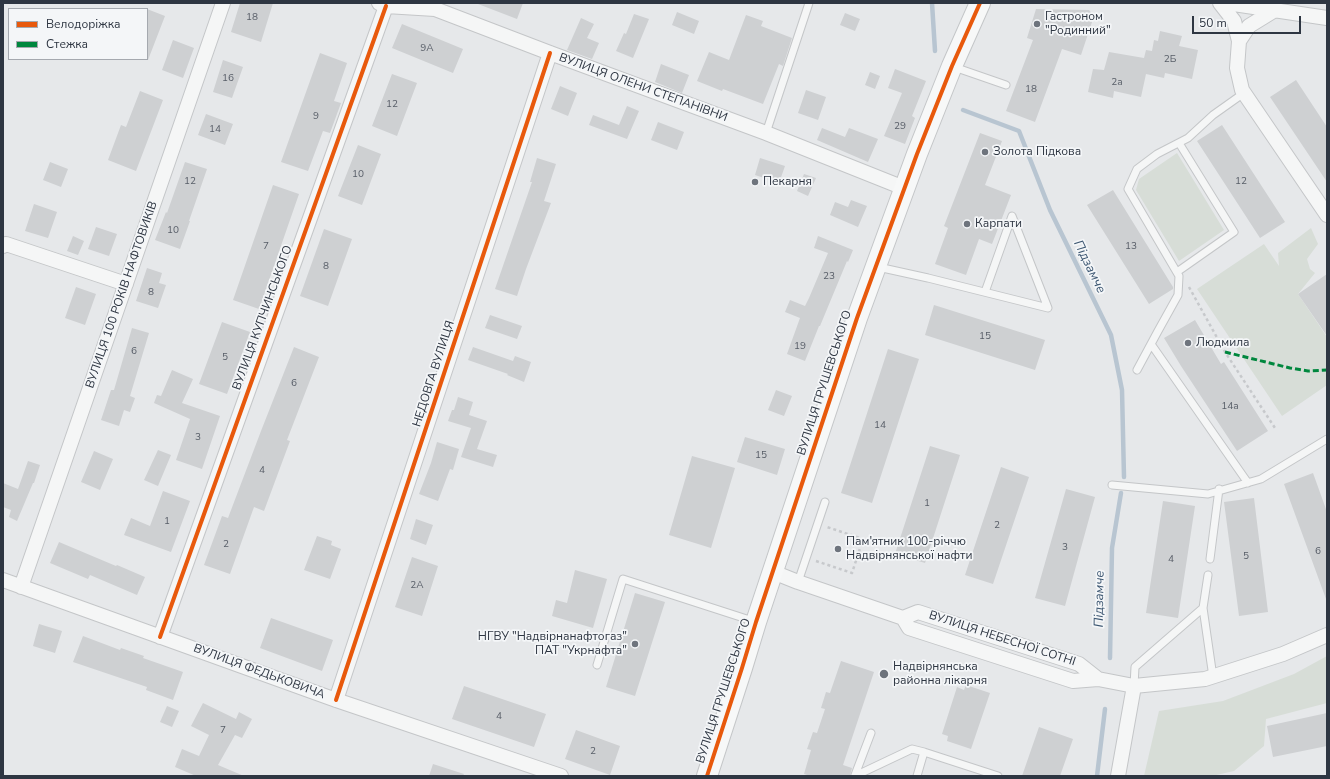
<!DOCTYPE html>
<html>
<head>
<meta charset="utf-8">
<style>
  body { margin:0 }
  #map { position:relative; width:1330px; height:779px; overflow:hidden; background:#e6e8ea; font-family:"Nunito Sans",sans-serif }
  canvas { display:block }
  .frame { position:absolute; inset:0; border:4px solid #2e3642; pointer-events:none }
  .legend { position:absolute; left:8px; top:8px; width:140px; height:52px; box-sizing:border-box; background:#f4f6f8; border:1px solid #a5a9af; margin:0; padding:5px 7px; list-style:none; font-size:12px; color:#2e3642 }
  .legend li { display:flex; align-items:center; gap:8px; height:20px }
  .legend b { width:20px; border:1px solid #a5a9af }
  .scale { position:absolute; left:1192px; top:16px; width:109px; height:18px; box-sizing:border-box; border:2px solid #2e3642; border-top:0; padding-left:5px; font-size:12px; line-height:14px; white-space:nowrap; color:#2e3642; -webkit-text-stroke:3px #f4f6f8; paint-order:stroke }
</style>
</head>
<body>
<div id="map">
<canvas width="1330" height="779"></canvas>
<div class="frame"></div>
<ul class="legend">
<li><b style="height:5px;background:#e8590c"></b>Велодоріжка</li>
<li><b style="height:5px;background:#00873e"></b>Стежка</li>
</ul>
<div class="scale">50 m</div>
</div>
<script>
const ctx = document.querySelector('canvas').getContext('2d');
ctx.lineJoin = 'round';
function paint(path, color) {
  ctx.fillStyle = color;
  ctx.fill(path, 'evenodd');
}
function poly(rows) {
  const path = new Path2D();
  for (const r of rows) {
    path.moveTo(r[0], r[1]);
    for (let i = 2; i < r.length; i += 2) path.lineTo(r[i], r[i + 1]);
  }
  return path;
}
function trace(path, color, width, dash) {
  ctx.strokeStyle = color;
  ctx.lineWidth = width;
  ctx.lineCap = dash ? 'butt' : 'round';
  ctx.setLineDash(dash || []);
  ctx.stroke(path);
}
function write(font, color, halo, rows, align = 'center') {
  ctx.font = font + ' "Nunito Sans",sans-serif';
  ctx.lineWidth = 3.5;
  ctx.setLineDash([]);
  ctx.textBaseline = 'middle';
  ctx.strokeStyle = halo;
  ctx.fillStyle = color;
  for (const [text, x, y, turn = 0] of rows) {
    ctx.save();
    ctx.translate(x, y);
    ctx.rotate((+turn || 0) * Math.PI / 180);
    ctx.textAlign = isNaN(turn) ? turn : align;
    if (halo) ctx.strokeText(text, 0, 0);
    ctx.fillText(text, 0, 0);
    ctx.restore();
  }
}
paint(poly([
  [1177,153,1224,230,1179,261,1136,190,1139,179],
  [1311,228,1318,244,1307,259,1310,269,1315,273,1298,294,1327,337,1327,385,1282,416,1197,289,1264,244,1279,266,1278,253],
  [1327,656,1327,703,1266,719,1264,746,1234,771,1212,776,1144,776,1159,711,1223,701,1294,674]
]), '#d7ddd7');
trace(poly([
  [932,3,935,51],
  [963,110,1019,131,1050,210,1111,335,1122,390,1124,477],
  [1110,658,1112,548,1121,493],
  [1097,776,1105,709]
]), '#b8c5d1', 4.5);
paint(poly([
  [240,3,273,3,261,42,231,32],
  [478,3,523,3,517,19,478,4],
  [147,9,165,16,148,60,147,60],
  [1036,9,1089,10,1094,16,1081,55,1062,49,1035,122,1006,111,1033,40,1027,38],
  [677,12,699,21,694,34,672,25],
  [845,13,860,19,855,31,840,25],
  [634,14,649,19,633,58,616,51,624,33,626,34],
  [746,15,763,21,761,26,792,38,783,66,779,64,763,104,723,89,722,91,697,81,709,52,729,60],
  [581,18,594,24,587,38,599,43,592,59,567,50],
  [402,24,463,49,453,73,392,48],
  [1160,31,1182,36,1179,46,1198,50,1192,79,1165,73,1164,78,1146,74,1141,97,1114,91,1113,98,1088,92,1093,69,1104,70,1109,52,1144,58,1146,50,1152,51,1154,40,1158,41],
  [173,40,194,48,183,78,162,70],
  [320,53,347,63,334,101,341,103,330,133,323,131,308,171,281,162],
  [223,60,243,67,232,98,213,92],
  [661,64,689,75,682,93,655,82],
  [895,69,926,81,912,116,915,118,905,144,884,136,902,93,888,88],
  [870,72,880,76,875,89,865,85],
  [392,74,417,83,397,136,372,126],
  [1296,80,1327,127,1327,182,1270,97],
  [560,86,577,93,568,116,551,109],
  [806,90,826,97,818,120,798,113],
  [140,91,163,100,136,171,108,160,121,125,126,127],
  [627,106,639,111,627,139,589,125,593,115,619,125],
  [206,114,233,124,225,145,198,135],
  [658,122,684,132,677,150,651,140],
  [1222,125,1285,222,1260,238,1197,141],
  [822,128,845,137,849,128,878,139,868,162,817,140],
  [980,133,1002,141,985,185,1011,195,992,244,979,239,966,275,935,264,948,228,944,226],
  [358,145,381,154,362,205,338,196],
  [537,158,556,164,544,201,551,203,526,269,517,296,495,289,532,182,530,182],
  [760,158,785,166,779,183,755,175],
  [50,162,68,169,61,187,43,180],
  [185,162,207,169,189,221,190,221,180,249,155,240,166,212,167,213],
  [804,174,816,178,808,196,797,191],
  [273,185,299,194,259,309,233,300],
  [1113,190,1173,287,1173,289,1149,304,1087,205],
  [851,200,867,206,858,227,830,215,835,202,848,207],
  [34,204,57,212,48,238,25,231],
  [96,227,117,234,109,256,88,249],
  [324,229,352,239,328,306,300,296],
  [73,236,84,241,78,255,67,251],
  [818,236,853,250,848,262,847,261,820,326,819,326,805,361,787,354,800,318,785,312,790,300,805,306,809,298,828,253,814,248],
  [147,268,162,273,159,283,166,285,158,308,136,301],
  [1327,274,1327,336,1298,294],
  [76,287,96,294,85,325,65,318],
  [934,305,1045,340,1035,370,925,335],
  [490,315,522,326,517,339,485,328],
  [1195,320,1221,364,1224,362,1268,431,1237,451,1181,366,1164,338],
  [222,322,250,332,227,394,199,384],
  [132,328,149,333,130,396,135,398,130,412,124,410,119,426,101,420,111,390,114,390],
  [294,347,319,357,287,440,290,441,264,511,254,507,230,574,204,565,222,516,228,518,261,431],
  [473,347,513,361,515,356,531,362,524,382,507,375,508,374,468,360],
  [888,349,919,359,872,503,841,493],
  [172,370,193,379,182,403,220,416,202,469,176,460,190,419,154,403,157,395,161,396],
  [776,390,792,396,784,416,768,410],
  [458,397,473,402,469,415,487,421,477,449,497,455,493,467,461,457,471,428,448,421,452,410,454,410],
  [745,437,785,449,777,475,737,462],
  [437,442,459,449,453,470,450,469,438,501,419,494,431,463],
  [930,446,960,455,925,563,895,554],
  [158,450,171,455,158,486,144,480],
  [94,451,113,459,100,490,81,482],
  [692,456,735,468,711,548,669,535],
  [28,461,40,465,34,483,33,483,17,521,9,517,11,510,3,507,3,483,18,489],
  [1001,467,1029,477,993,584,965,575],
  [1313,473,1327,512,1327,599,1326,599,1284,484],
  [1066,489,1095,497,1065,606,1035,598],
  [163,491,190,501,171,552,124,535,131,518,150,526],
  [1254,498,1268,612,1239,616,1224,502],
  [1163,501,1195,506,1178,618,1146,613],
  [416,519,433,525,426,545,410,539],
  [317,536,332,541,331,545,341,549,330,579,304,570],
  [59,542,116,566,117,565,145,577,137,595,90,575,88,579,50,563],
  [412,557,438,566,422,616,395,607],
  [575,570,607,579,593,628,552,616,556,600,567,603],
  [635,593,665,602,635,696,606,687],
  [271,618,333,640,322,671,260,648],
  [39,624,62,631,55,653,33,646],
  [83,636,120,650,121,648,144,656,143,658,183,672,173,700,146,690,147,687,73,662],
  [841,661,874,672,843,765,852,768,850,776,810,776,804,774,811,750,807,749,813,732,817,733,825,709,821,708,826,692,830,693],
  [966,685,990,693,971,749,947,741,948,736,942,734,957,687,964,690],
  [464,686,546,714,534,747,452,719],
  [203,703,236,719,239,712,252,719,242,738,235,735,218,765,244,776,196,776,175,767,182,749,199,756,209,735,191,726],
  [167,706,179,711,172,727,160,722],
  [1327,713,1327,746,1273,757,1267,726],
  [1039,727,1073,739,1060,776,1022,776],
  [576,730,620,746,610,775,565,759],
  [433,764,464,774,463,776,429,776]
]), '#ced0d2');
const lane = poly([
  [954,67,1006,85],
  [766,133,809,3],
  [878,267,928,278,1048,308,1012,216,985,292],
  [1177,272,1234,232,1179,143],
  [1151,344,1248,483],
  [1137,370,1158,331,1178,295,1179,276,1128,189,1137,169,1157,154,1188,138,1213,115,1244,93],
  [1112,485,1208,494,1261,479,1327,439],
  [1210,559,1219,489],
  [798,582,825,502],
  [1203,608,1213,677],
  [597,665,623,579,756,622],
  [1134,686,1135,667,1203,608,1208,575],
  [855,775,871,733],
  [855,776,912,749,924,752],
  [917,776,924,752,998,776]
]);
const street = poly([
  [379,3,386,6,435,9,550,53,766,133,904,188],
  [1220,3,1234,21,1239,41],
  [1227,3,1327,18],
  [1275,10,1249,26,1239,41,1237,68,1242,90,1327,215],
  [3,246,6,244,126,284],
  [773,572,798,582,903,618,909,628,1073,681,1098,679,1134,686,1205,679,1283,654,1327,635],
  [3,580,336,700,561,776],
  [21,587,223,3],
  [903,618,918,612,1079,664,1098,679],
  [160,637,386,6],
  [336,700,550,53],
  [1118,776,1134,686]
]);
const secondary = poly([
  [707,776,742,668,756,622,857,318,917,154,952,66,980,3]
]);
trace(lane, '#c4c6c8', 9);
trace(street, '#c4c6c8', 16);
trace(secondary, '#c4c6c8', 22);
trace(poly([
  [1189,287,1225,352,1275,428],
  [816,561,852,573,863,539,827,527]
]), '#c7c9cc', 2.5, [3, 3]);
trace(lane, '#f5f6f6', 7);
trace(street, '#f5f6f6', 14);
trace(secondary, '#f7f8f8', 20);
trace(poly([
  [1225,352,1290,368,1308,371,1327,370]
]), '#00873e', 3, [6, 3]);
trace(poly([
  [160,637,386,6],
  [336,700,550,53],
  [707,776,742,668,756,622,857,318,917,154,952,66,980,3]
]), '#e8590c', 4);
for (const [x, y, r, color] of [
  [1037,24,4,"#6e747d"],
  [985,152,4,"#6e747d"],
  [755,182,4,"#6e747d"],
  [967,224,4,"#6e747d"],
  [1188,343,4,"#6e747d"],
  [838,549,4,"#6e747d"],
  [635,644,4,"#6e747d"],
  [884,674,5,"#6e747d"]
]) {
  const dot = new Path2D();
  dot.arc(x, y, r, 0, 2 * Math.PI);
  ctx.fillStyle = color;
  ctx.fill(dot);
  trace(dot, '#f4f6f8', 1.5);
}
write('10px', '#575d67', null, [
  ["18",252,18],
  ["9А",427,49],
  ["2Б",1170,60],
  ["16",228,79],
  ["2а",1117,83],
  ["18",1031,90],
  ["12",392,105],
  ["9",316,117],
  ["29",900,127],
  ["14",215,130],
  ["10",358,175],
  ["12",190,182],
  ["12",1241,182],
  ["10",173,231],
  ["7",266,247],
  ["13",1131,247],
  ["8",326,267],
  ["23",829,277],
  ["8",151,293],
  ["15",985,337],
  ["19",800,347],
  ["6",134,352],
  ["5",225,358],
  ["6",294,384],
  ["14а",1230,407],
  ["14",880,426],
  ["3",198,438],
  ["15",761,456],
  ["4",262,471],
  ["1",927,504],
  ["1",167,522],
  ["2",997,526],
  ["2",226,545],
  ["3",1065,548],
  ["6",1318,552],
  ["5",1246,557],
  ["4",1171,560],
  ["2А",417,586],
  ["4",499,717],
  ["7",223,731],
  ["2",593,752]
]);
write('12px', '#2e3642', '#f4f6f8', [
  ["Гастроном",1045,17],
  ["\"Родинний\"",1045,31],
  ["Золота Підкова",993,152],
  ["Пекарня",763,182],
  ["Карпати",975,224],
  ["Людмила",1196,343],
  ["Пам'ятник 100-річчю",846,542],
  ["Надвірнянської нафти",846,556],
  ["НГВУ \"Надвірнанафтогаз\"",627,637,"right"],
  ["ПАТ \"Укрнафта\"",627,651,"right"],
  ["Надвірнянська",893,667],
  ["районна лікарня",893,681]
], 'left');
write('12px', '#2e3642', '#f4f6f8', [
  ["ВУЛИЦЯ ОЛЕНИ СТЕПАНІВНИ",643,88,20],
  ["ВУЛИЦЯ 100 РОКІВ НАФТОВИКІВ",122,295,-71],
  ["ВУЛИЦЯ КУПЧИНСЬКОГО",263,318,-70],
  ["НЕДОВГА ВУЛИЦЯ",434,374,-72],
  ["ВУЛИЦЯ ГРУШЕВСЬКОГО",825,383,-72],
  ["ВУЛИЦЯ НЕБЕСНОЇ СОТНІ",1002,639,18],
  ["ВУЛИЦЯ ФЕДЬКОВИЧА",259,672,20],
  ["ВУЛИЦЯ ГРУШЕВСЬКОГО",724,691,-72]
]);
write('italic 13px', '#3c5671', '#f4f6f8', [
  ["Підзамче",1089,267,64],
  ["Підзамче",1100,599,-89]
]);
</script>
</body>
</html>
